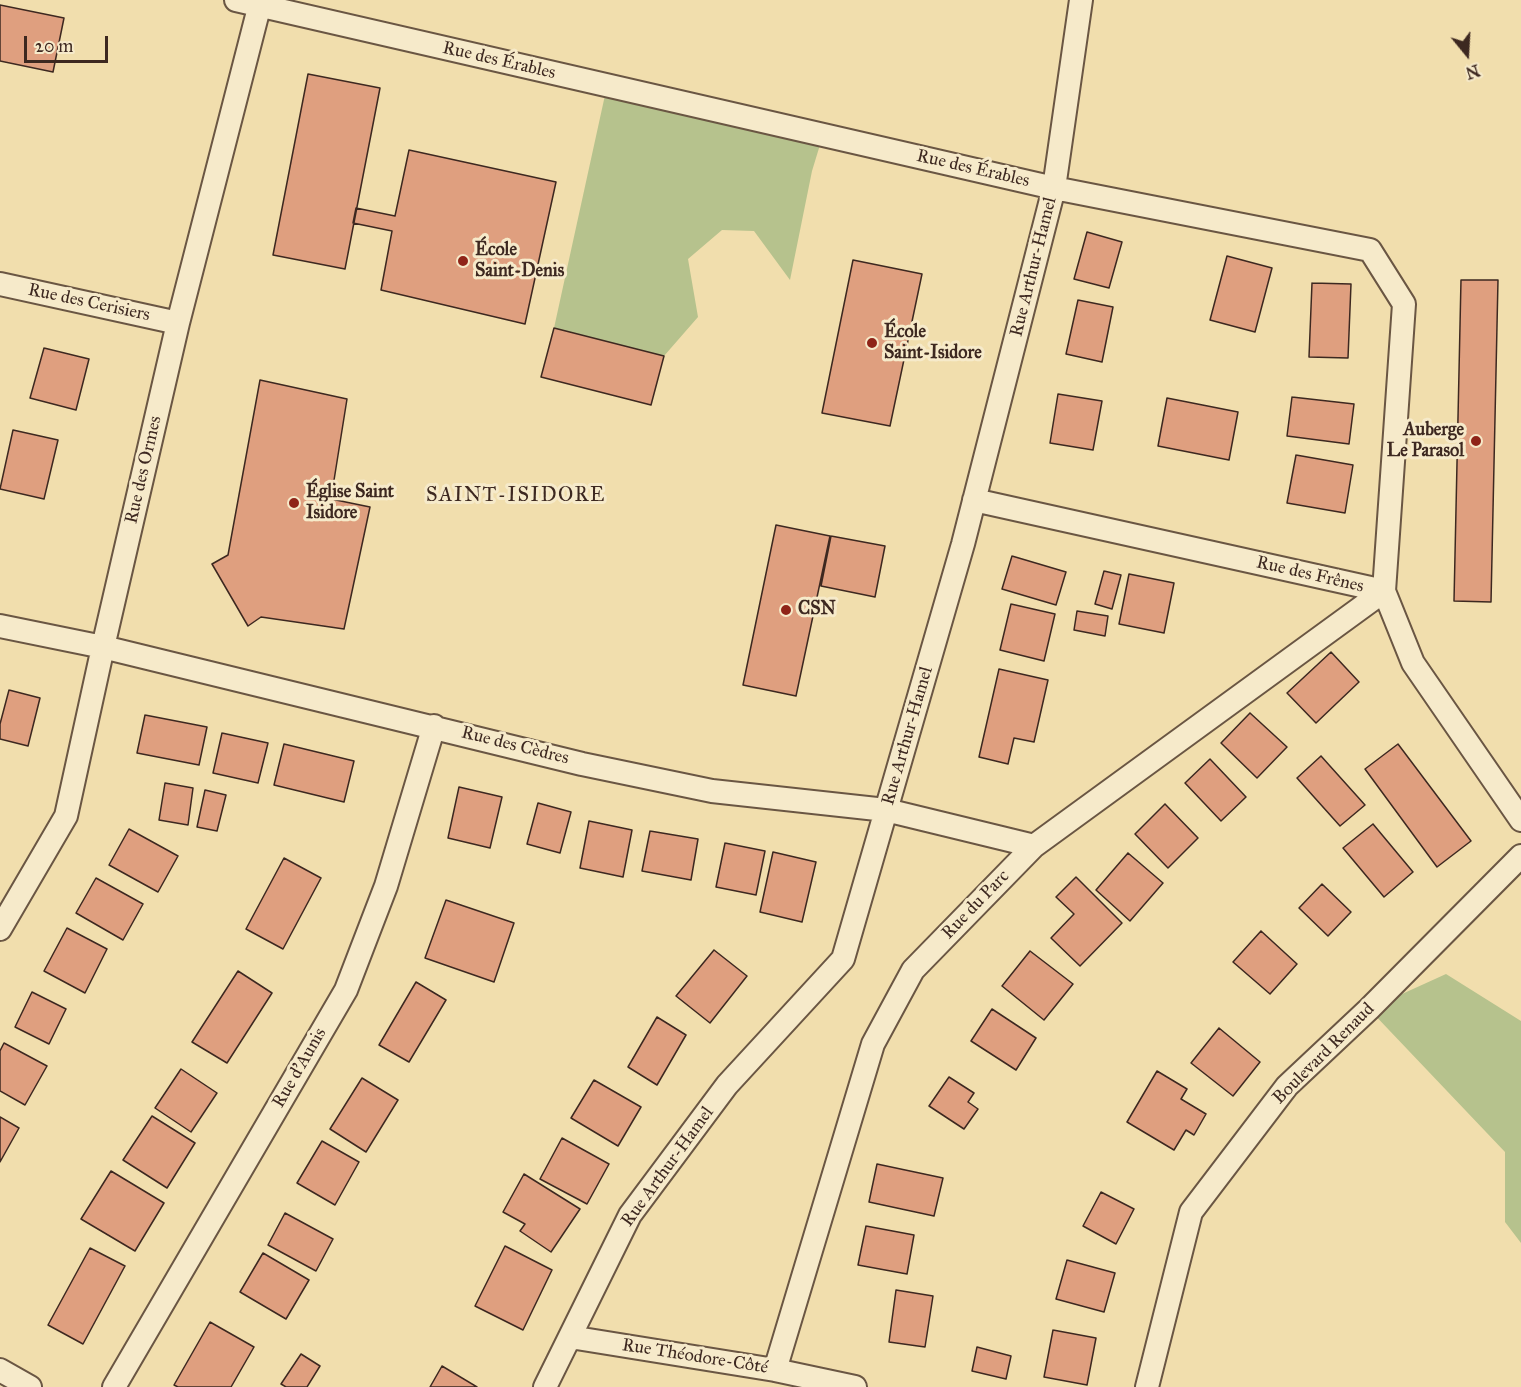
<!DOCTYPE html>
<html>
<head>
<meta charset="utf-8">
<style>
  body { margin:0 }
  #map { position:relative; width:1521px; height:1387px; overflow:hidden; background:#f1dead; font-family:"IM FELL Great Primer",serif }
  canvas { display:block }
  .north { position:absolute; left:1437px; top:24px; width:60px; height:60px; -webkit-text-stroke:4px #f6eaca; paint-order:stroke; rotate:162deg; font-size:16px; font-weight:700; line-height:24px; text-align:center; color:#3d2820 }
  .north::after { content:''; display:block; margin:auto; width:21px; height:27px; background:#3d2820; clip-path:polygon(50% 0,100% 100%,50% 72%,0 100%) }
  .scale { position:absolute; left:24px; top:36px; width:84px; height:27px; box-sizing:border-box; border:3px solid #3d2820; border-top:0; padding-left:8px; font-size:18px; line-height:21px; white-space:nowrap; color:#3d2820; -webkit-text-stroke:4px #f6eaca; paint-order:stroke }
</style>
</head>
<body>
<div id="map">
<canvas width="1521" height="1387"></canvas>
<div class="north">N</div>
<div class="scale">20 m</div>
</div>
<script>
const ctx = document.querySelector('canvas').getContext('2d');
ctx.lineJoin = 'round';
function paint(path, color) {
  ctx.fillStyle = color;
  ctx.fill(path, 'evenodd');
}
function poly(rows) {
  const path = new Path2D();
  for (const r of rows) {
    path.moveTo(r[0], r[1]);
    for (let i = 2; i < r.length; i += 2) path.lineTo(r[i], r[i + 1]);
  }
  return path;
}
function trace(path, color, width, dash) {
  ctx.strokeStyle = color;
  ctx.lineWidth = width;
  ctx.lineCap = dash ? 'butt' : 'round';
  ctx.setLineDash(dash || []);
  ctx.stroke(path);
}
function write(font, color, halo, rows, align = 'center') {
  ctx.font = font + ' "IM FELL Great Primer",serif';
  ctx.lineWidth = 6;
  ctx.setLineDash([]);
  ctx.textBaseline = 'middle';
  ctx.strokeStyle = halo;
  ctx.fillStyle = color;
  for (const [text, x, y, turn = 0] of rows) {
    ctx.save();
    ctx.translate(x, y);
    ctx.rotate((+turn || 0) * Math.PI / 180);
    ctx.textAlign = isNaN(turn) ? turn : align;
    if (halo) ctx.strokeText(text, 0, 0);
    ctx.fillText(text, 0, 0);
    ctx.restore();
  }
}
paint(poly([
  [607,86,823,135,812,171,790,280,754,231,722,230,688,259,698,317,664,356,554,328],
  [1446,974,1521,1021,1521,1243,1505,1222,1505,1152,1369,1009]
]), '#b6c28d');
const building = poly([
  [0,5,64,18,53,72,0,61,0,5],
  [308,74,380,88,345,269,273,255,308,74],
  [409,150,556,182,525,324,381,290,392,231,353,223,356,208,395,216,409,150],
  [1087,232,1122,242,1109,288,1074,279,1087,232],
  [1227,256,1272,268,1255,332,1210,320,1227,256],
  [853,260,922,274,890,426,822,413,853,260],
  [1461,280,1498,280,1491,602,1454,601,1461,280],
  [1312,283,1351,284,1348,358,1309,357,1312,283],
  [1078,300,1113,307,1102,362,1066,354,1078,300],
  [554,328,664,356,651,405,541,377,554,328],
  [44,348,89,359,76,410,30,398,44,348],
  [260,380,347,399,331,499,370,507,344,629,261,617,248,626,212,564,228,555,260,380],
  [1058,394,1102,401,1093,450,1050,443,1058,394],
  [1292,397,1354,404,1349,444,1287,436,1292,397],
  [1167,398,1238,412,1229,460,1158,446,1167,398],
  [13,430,58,440,44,499,0,489,13,430],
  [1296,455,1353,465,1345,513,1287,503,1296,455],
  [776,525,830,536,796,696,743,685,776,525],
  [831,536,885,546,875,597,821,586,831,536],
  [1012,556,1066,572,1056,605,1002,589,1012,556],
  [1104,571,1121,575,1112,609,1095,604,1104,571],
  [1129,574,1174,583,1164,633,1119,624,1129,574],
  [1011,604,1055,614,1044,661,1000,650,1011,604],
  [1077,611,1108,616,1105,636,1074,630,1077,611],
  [1331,652,1359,682,1316,723,1287,693,1331,652],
  [999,669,1048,680,1034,742,1014,738,1008,764,979,757,999,669],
  [9,690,40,698,28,746,0,739,0,724,9,690],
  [1250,713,1287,747,1257,778,1221,743,1250,713],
  [145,715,207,727,199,765,137,753,145,715],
  [222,733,268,743,258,783,213,773,222,733],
  [284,744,354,761,344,802,274,785,284,744],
  [1398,744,1471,841,1437,867,1365,769,1398,744],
  [1321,756,1365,805,1340,826,1297,778,1321,756],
  [1210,759,1246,797,1221,821,1185,783,1210,759],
  [165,783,193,788,188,825,159,820,165,783],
  [459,787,502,797,490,848,448,838,459,787],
  [205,790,226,795,217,831,197,827,205,790],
  [538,803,571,812,560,853,527,844,538,803],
  [1165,804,1198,838,1168,868,1135,834,1165,804],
  [589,821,632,830,623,877,580,868,589,821],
  [1373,824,1413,872,1384,897,1343,848,1373,824],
  [129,829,178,856,158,892,109,865,129,829],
  [650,831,698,839,691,880,642,871,650,831],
  [725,843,765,851,756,895,716,887,725,843],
  [773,852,816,862,802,922,760,912,773,852],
  [1128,853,1163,883,1130,921,1096,890,1128,853],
  [284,858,321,878,283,949,246,929,284,858],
  [1076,877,1122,923,1080,966,1051,938,1074,914,1056,897,1076,877],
  [96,878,143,904,123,940,76,913,96,878],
  [1322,884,1351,912,1328,936,1299,908,1322,884],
  [446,900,514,923,494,982,425,958,446,900],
  [67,928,107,949,85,993,44,971,67,928],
  [1261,931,1297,964,1270,994,1233,962,1261,931],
  [714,950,747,976,710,1023,676,996,714,950],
  [1030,951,1073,984,1044,1020,1002,986,1030,951],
  [238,971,272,993,227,1063,192,1042,238,971],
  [416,982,446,1000,409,1062,379,1045,416,982],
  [32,992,66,1009,49,1044,15,1027,32,992],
  [992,1009,1036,1038,1016,1070,971,1041,992,1009],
  [657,1017,686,1035,657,1085,628,1067,657,1017],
  [1219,1028,1260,1062,1233,1096,1191,1063,1219,1028],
  [4,1043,47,1066,25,1105,0,1091,0,1051,4,1043],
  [181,1069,217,1093,191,1132,155,1108,181,1069],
  [1157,1071,1187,1089,1181,1099,1206,1114,1194,1135,1186,1130,1174,1150,1127,1122,1157,1071],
  [949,1077,974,1093,968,1102,978,1109,964,1129,929,1106,949,1077],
  [362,1078,398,1100,366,1152,330,1129,362,1078],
  [594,1080,641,1107,618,1146,571,1118,594,1080],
  [152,1116,195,1143,167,1188,123,1160,152,1116],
  [0,1117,19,1128,0,1162,0,1117],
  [562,1138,609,1164,587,1204,540,1179,562,1138],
  [322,1141,359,1162,335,1205,297,1183,322,1141],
  [877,1164,943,1178,934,1216,869,1202,877,1164],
  [111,1171,164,1203,135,1251,81,1219,111,1171],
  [524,1174,580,1209,551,1252,520,1231,525,1224,503,1212,524,1174],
  [1101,1192,1134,1209,1116,1244,1083,1226,1101,1192],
  [285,1213,333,1239,316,1271,268,1245,285,1213],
  [866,1226,914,1235,907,1274,858,1265,866,1226],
  [505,1246,552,1270,523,1330,475,1306,505,1246],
  [90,1248,125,1266,83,1344,48,1325,90,1248],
  [263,1253,309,1280,286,1319,240,1292,263,1253],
  [1067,1260,1115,1273,1104,1312,1056,1299,1067,1260],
  [896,1290,933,1296,925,1347,889,1342,896,1290],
  [210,1322,254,1347,231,1387,178,1387,174,1385,210,1322],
  [1053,1330,1096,1338,1087,1385,1044,1377,1053,1330],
  [977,1347,1011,1356,1006,1379,972,1371,977,1347],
  [301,1354,320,1366,307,1387,286,1387,281,1384,301,1354],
  [442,1366,477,1387,430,1387,442,1366]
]);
paint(building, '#df9f7f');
trace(building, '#3d2820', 1.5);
const minor = poly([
  [236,0,1054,188,1370,250,1404,304,1384,591,1034,846,913,970,873,1044,775,1370],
  [0,284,178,323],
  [974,500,1384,591,1413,663,1521,820],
  [0,626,103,647,582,764,712,791,886,810,1034,846],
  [0,929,66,816,103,647,178,323,261,0],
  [570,1337,775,1370,855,1387],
  [0,1370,30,1387],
  [114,1387,346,990,386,886,434,726],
  [545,1387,630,1215,727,1085,843,959,963,544,1054,188,1081,0],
  [1147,1387,1191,1212,1287,1086,1369,1009,1521,856]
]);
trace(minor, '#6a5643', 26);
trace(minor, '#f6eaca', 22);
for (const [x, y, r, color] of [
  [463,261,6,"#8f2418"],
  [872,343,6,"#8f2418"],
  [1476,441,6,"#8f2418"],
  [294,503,6,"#8f2418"],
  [786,610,6,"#8f2418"]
]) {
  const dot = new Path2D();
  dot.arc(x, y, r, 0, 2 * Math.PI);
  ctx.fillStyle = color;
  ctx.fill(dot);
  trace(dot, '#f6eaca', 2);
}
write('18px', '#3d2820', '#f6eaca', [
  ["Rue des Érables",499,61,13],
  ["Rue des Érables",973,169,13],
  ["Rue Arthur-Hamel",1034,267,-76],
  ["Rue des Cerisiers",89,303,12],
  ["Rue des Ormes",144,470,-77],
  ["Rue des Frênes",1310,575,13],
  ["Rue Arthur-Hamel",908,736,-74],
  ["Rue des Cèdres",515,746,14],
  ["Rue du Parc",976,905,-46],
  ["Boulevard Renaud",1324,1054,-45],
  ["Rue d'Aunis",300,1068,-60],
  ["Rue Arthur-Hamel",668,1167,-54],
  ["Rue Théodore-Côté",695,1357,9]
]);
write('bold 18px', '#3d2820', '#f6eaca', [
  ["École",475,251],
  ["Saint-Denis",475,272],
  ["École",884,333],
  ["Saint-Isidore",884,354],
  ["Auberge",1464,431,"right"],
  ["Le Parasol",1464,452,"right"],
  ["Église Saint",306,493],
  ["Isidore",306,514],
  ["CSN",798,610]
], 'left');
ctx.letterSpacing = '1.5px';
write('20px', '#3d2820', '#f6eaca', [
  ["SAINT-ISIDORE",516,496]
]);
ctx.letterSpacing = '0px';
</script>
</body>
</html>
